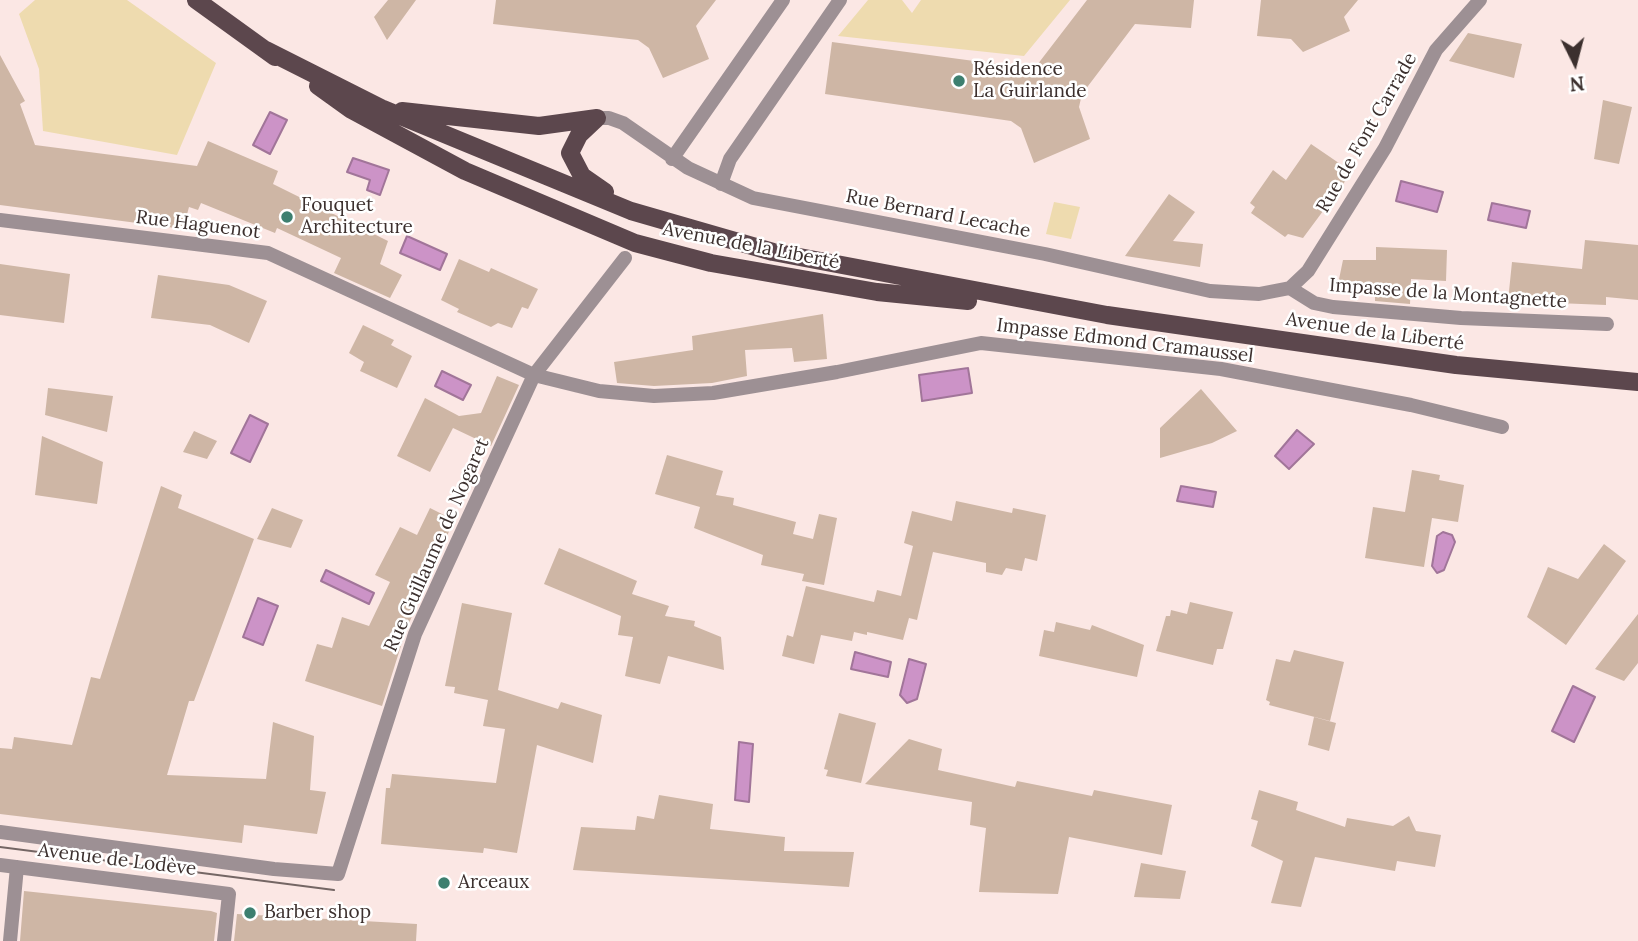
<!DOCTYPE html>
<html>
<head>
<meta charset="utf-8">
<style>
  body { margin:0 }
  #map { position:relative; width:1638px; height:941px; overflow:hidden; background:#fbe7e4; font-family:Lora,serif }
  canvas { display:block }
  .north { position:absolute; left:1540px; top:28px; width:70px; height:70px; -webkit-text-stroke:5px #fff; paint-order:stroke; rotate:174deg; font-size:19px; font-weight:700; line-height:28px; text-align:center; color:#3c302e }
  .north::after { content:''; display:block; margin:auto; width:24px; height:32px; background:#3c302e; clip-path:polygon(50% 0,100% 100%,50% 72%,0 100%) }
</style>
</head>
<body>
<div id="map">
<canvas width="1638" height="941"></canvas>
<div class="north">N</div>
</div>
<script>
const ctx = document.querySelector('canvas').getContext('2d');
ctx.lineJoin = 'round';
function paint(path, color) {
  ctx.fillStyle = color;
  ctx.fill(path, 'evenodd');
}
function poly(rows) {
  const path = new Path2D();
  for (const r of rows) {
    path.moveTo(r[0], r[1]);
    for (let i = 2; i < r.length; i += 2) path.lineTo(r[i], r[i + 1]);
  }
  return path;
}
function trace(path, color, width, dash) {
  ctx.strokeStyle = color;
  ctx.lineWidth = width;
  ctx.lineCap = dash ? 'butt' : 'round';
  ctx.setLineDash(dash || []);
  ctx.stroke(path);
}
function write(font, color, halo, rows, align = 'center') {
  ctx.font = font + ' Lora,serif';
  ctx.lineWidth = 5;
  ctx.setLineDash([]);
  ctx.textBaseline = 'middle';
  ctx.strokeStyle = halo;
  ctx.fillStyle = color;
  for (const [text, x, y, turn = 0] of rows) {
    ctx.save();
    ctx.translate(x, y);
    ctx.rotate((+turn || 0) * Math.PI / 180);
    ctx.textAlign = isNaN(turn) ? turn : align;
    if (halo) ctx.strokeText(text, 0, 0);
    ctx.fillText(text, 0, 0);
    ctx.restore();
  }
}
paint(poly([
  [35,0,127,0,216,63,177,155,43,131,39,69,19,14],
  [868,0,902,0,912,13,921,0,1070,0,1024,56,838,36],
  [1054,202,1080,207,1071,239,1046,234]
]), '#eedbaf');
const water = poly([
  [270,112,287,120,270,154,253,145,270,112],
  [353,158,389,170,380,195,367,190,370,180,347,172,353,158],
  [1401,181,1443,192,1437,212,1396,201,1401,181],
  [1492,203,1530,211,1526,228,1488,220,1492,203],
  [407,236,447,254,440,270,400,253,407,236],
  [968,368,972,393,922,401,919,375,968,368],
  [442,371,471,385,463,400,435,386,442,371],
  [250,415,268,424,250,462,231,453,250,415],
  [1297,430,1314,444,1289,469,1275,456,1297,430],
  [1181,486,1216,492,1213,507,1177,501,1181,486],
  [1443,532,1452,535,1455,542,1444,570,1437,573,1432,566,1437,536,1443,532],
  [326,570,374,593,369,604,321,581,326,570],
  [258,598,278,606,263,645,243,637,258,598],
  [855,652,891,662,888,677,851,669,855,652],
  [909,659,926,664,917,699,907,703,900,695,909,659],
  [1573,686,1595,697,1574,742,1552,731,1573,686],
  [739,742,753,744,749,802,735,800,739,742]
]);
paint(water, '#cc93c7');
trace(water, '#a17599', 2);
paint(poly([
  [388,0,416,0,387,40,374,17],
  [496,0,716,0,696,26,709,59,663,78,649,48,638,40,493,24],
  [1087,0,1194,0,1191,28,1135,24,1082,94,1079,107,1090,139,1034,163,1021,128,1011,121,825,94,832,42,1034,69],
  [1261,0,1358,0,1344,17,1350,31,1303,52,1291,39,1257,36],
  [1468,33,1522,44,1514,78,1449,61],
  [0,55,25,101,20,104,35,145,197,166,208,141,278,171,273,184,388,241,380,264,402,275,390,298,334,273,341,258,277,228,275,233,201,203,198,210,189,207,183,229,0,205],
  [1603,100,1632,107,1619,164,1594,159],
  [1311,144,1352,172,1303,238,1288,234,1285,237,1251,213,1255,207,1250,203,1273,170,1286,180],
  [1169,194,1195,212,1173,241,1203,244,1200,267,1125,256],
  [1585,240,1638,245,1638,300,1606,297,1606,305,1508,301,1512,262,1582,269],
  [1376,247,1447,250,1446,281,1411,279,1410,304,1375,301,1375,285,1338,284,1343,260,1376,260],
  [459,259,489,272,491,268,538,289,528,309,522,307,512,328,498,323,491,327,457,312,459,309,441,300],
  [0,264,70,274,64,323,0,315],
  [158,275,229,285,267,301,249,343,210,325,151,318],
  [823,314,827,359,794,362,792,348,745,350,747,376,712,383,654,386,617,383,614,362,693,350,692,336],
  [363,325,394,340,391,345,412,356,397,388,360,371,364,362,349,353],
  [497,376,519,385,491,446,453,428,430,472,397,456,425,398,459,416,481,413],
  [48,388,113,396,107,432,45,415],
  [1201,389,1237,431,1212,443,1160,458,1160,428],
  [194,431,217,441,207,459,183,452],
  [42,436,103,462,97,504,35,495],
  [667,455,723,471,716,495,734,498,733,505,796,522,793,534,813,539,819,514,837,518,824,585,802,581,804,574,761,565,763,555,694,528,700,507,655,494],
  [1412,470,1440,475,1439,480,1464,485,1458,522,1432,518,1424,567,1365,558,1373,507,1405,512],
  [161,486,182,495,178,508,254,539,194,701,189,701,167,775,266,779,273,722,314,736,310,790,326,792,317,834,244,825,242,843,0,814,0,748,12,749,14,737,72,745,91,677,100,679],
  [956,501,1012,513,1013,508,1046,515,1037,561,1025,558,1022,571,1006,568,1002,575,986,572,986,563,933,552,917,620,909,618,903,640,867,632,867,635,854,632,852,641,821,635,814,664,782,656,787,635,793,637,806,586,874,602,877,590,901,596,913,546,904,543,912,511,952,521],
  [272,508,303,520,291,548,257,539],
  [430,508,454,520,406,630,382,706,305,681,317,644,332,648,342,617,369,626,390,582,375,575,400,527,417,535],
  [1604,544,1626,561,1566,645,1527,617,1548,567,1578,579],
  [559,548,637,581,632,594,669,606,665,616,695,621,694,626,721,637,724,670,668,656,660,684,625,676,633,637,618,635,621,616,544,584],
  [1190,602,1233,612,1223,649,1217,649,1213,665,1156,651,1166,616,1170,616,1171,610,1187,614],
  [462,603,512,613,498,690,558,709,561,702,602,715,593,763,537,745,517,853,484,848,483,853,381,844,386,788,390,788,392,774,496,783,505,729,483,726,488,700,454,693,455,687,445,686],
  [1638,614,1638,663,1624,681,1595,669],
  [1056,622,1090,630,1092,625,1144,645,1137,677,1039,656,1044,630,1054,632],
  [1294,650,1344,662,1330,721,1269,705,1270,702,1266,700,1276,659,1290,662],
  [839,713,876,723,861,783,826,776,828,770,824,769],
  [1314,717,1336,723,1329,751,1308,745],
  [909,739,942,749,938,770,1015,787,1017,781,1092,796,1094,790,1172,805,1162,855,1069,837,1058,894,979,892,986,828,970,825,972,802,865,784],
  [1259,790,1298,802,1296,810,1345,827,1347,818,1393,826,1409,816,1416,831,1441,835,1435,867,1397,861,1395,871,1315,857,1301,907,1271,903,1283,861,1251,846,1258,821,1251,819],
  [659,795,713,804,710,829,785,837,784,851,854,852,849,887,573,870,581,827,635,830,637,816,654,819],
  [1141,863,1186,871,1180,899,1134,897],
  [24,891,211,911,217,913,214,941,20,941],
  [237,914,417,924,416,941,234,941]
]), '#ceb6a5');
trace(poly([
  [597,118,609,118,623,123,688,168,753,198,1045,254,1210,291,1259,294,1290,288,1308,271,1385,148,1436,50,1480,0],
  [672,159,783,0],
  [721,184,730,159,840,0],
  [0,220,268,253,534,375,599,391,654,396,713,393,837,372,981,343,1221,369,1411,405,1502,427],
  [1290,288,1314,303,1333,307,1461,318,1607,324],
  [0,832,274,869,338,874,415,634,534,375,625,258],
  [0,865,229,894,224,941],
  [10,941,17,867]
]), '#9d9094', 14);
trace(poly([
  [196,0,275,57],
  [266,50,381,108,631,211,773,252,1107,315,1456,365,1638,382],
  [318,86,350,109,465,171,635,243,711,263,877,292,968,301],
  [402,111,539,126,597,118],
  [596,119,579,135,570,153,582,176,605,192]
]), '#5c474d', 18);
trace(poly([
  [0,847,334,890]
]), '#746664', 2);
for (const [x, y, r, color] of [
  [959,81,7,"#3d7f6f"],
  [287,217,7,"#3d7f6f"],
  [444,883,7,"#3d7f6f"],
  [250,913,7,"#3d7f6f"]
]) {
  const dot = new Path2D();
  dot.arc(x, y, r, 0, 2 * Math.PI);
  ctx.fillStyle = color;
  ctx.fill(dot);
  trace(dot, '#fff', 2.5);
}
write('19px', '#3c302e', '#fff', [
  ["Résidence",973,70],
  ["La Guirlande",973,92],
  ["Fouquet",301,206],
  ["Architecture",301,228],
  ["Arceaux",458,883],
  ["Barber shop",264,913]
], 'left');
write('19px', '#3c302e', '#fff', [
  ["Rue de Font Carrade",1367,133,-60],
  ["Rue Bernard Lecache",938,214,11],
  ["Rue Haguenot",198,225,7],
  ["Avenue de la Liberté",751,246,11],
  ["Impasse de la Montagnette",1448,294,4],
  ["Avenue de la Liberté",1375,332,8],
  ["Impasse Edmond Cramaussel",1125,341,7],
  ["Rue Guillaume de Nogaret",437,545,-66],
  ["Avenue de Lodève",117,860,7]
]);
</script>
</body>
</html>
